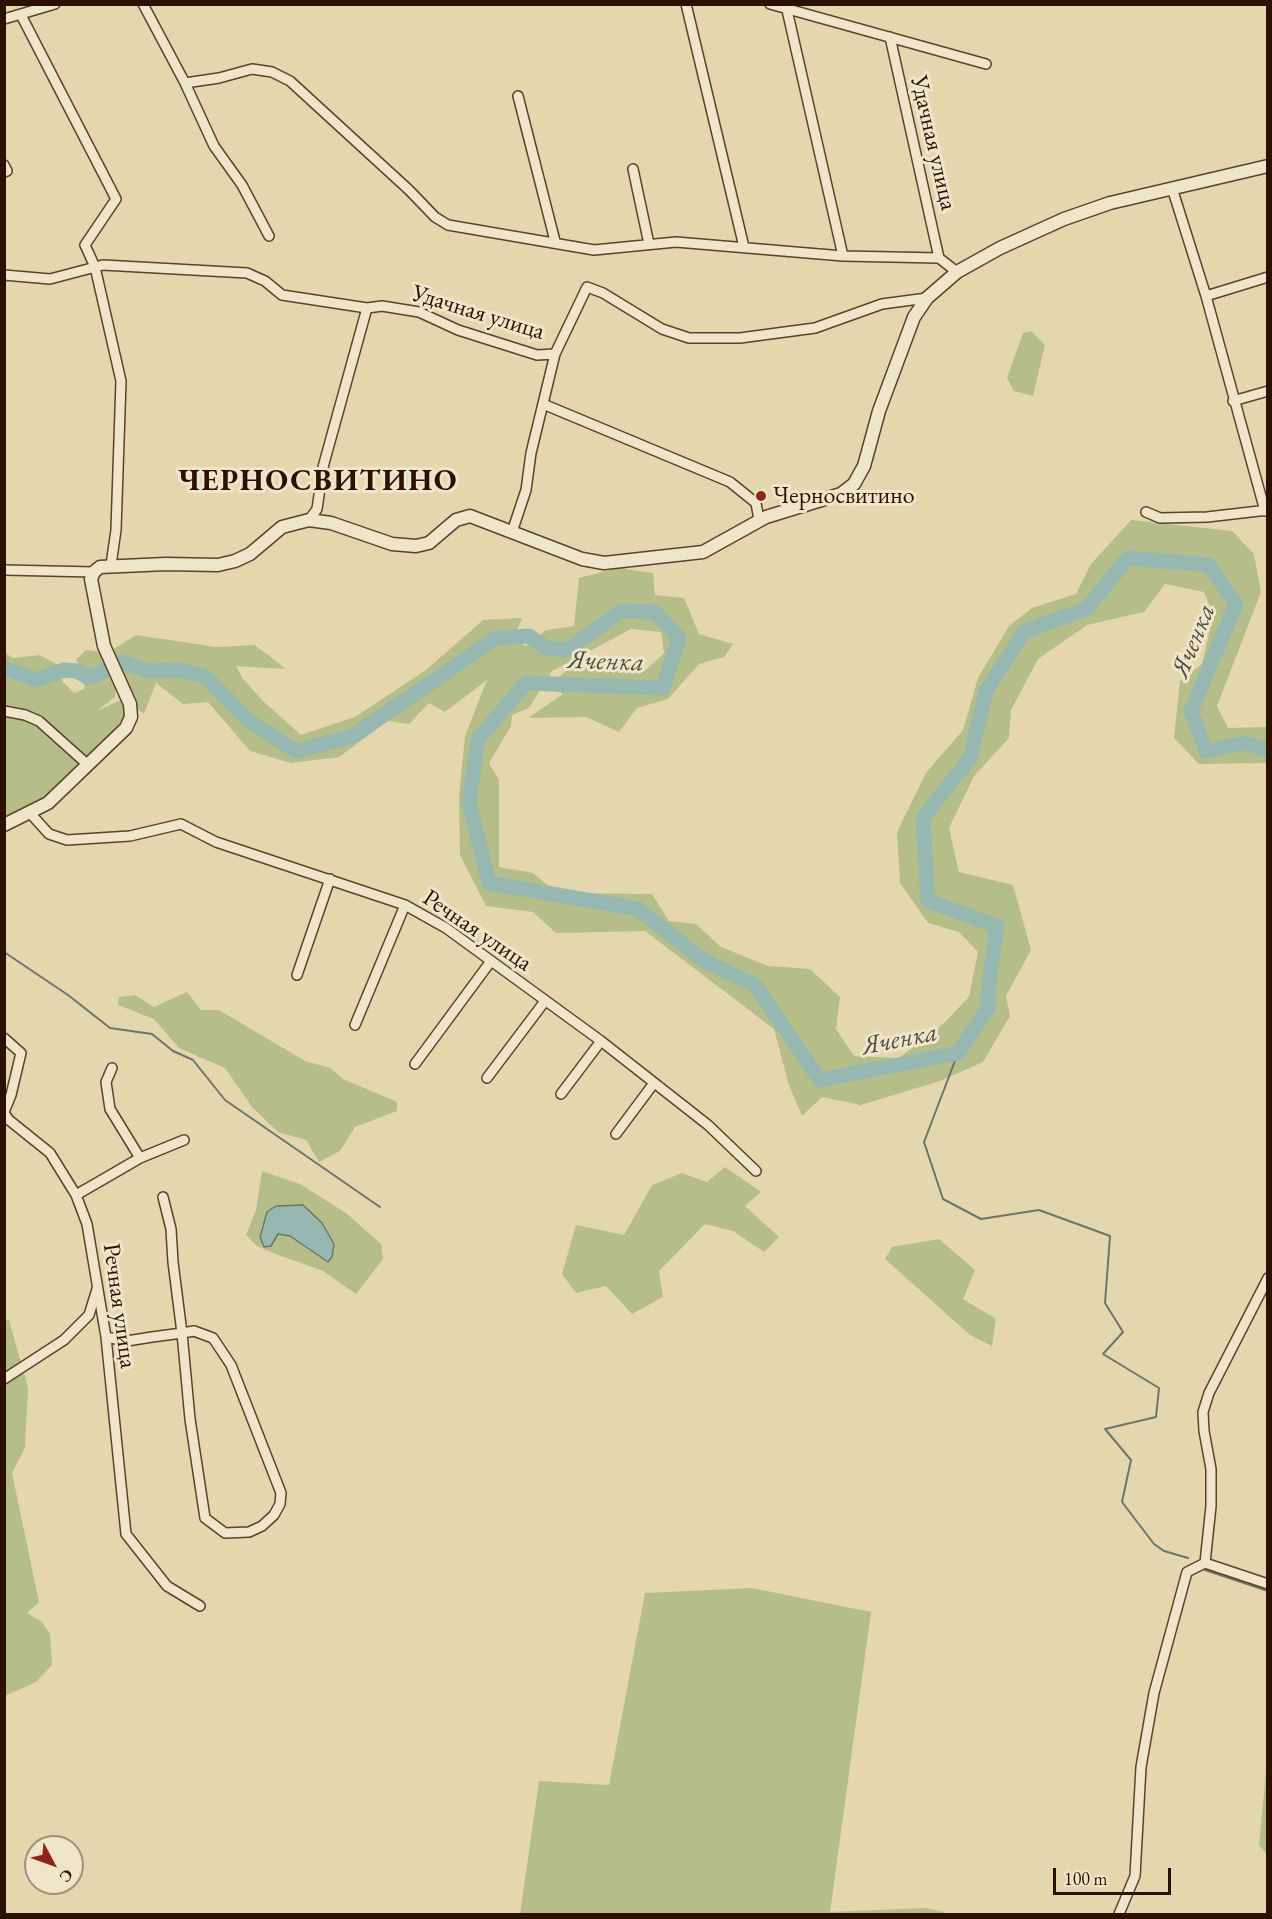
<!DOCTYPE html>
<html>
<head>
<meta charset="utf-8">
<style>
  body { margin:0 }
  #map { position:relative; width:1272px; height:1919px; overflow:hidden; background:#e5d7ad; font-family:"EB Garamond",serif }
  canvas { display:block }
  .frame { position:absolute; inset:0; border:6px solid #2c1101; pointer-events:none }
  .north { position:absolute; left:24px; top:1835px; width:60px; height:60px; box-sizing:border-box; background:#eee5ca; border:2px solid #a0907a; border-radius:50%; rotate:131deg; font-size:16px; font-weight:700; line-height:24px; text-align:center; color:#2c1101 }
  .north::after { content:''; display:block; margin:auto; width:21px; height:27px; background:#8f2418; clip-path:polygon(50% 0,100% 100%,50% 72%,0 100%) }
  .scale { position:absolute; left:1053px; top:1868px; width:118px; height:27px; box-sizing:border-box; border:3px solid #2c1101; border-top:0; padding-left:8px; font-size:18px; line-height:21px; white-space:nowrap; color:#2c1101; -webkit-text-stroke:4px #eee5ca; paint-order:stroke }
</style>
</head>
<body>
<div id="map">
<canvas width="1272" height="1919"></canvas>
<div class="frame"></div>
<div class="north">С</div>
<div class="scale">100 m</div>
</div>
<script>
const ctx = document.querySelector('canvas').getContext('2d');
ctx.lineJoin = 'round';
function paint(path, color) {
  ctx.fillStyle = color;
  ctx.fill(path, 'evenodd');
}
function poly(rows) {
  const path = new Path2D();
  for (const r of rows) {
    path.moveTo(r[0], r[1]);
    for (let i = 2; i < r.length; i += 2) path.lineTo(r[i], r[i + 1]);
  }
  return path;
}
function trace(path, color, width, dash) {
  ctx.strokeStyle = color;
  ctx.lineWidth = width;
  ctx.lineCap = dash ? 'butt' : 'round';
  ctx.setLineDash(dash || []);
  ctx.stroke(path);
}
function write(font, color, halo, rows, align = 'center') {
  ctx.font = font + ' "EB Garamond",serif';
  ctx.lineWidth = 6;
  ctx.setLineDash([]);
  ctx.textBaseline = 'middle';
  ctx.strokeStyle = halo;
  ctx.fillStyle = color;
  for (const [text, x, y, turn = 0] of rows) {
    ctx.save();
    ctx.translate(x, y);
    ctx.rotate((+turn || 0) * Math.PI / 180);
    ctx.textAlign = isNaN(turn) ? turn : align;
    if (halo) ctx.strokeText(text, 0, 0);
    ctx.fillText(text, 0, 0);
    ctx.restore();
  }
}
paint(poly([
  [1031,331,1045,345,1033,396,1014,391,1007,378,1023,333],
  [1131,520,1232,531,1254,554,1261,592,1217,706,1228,728,1267,727,1267,763,1199,764,1174,738,1180,681,1202,664,1213,615,1204,592,1165,584,1144,612,1087,625,1038,659,1011,710,1009,738,974,776,949,828,959,872,1013,885,1031,950,1006,996,1010,1016,983,1062,940,1081,861,1105,822,1097,802,1116,789,1085,774,1029,645,931,556,933,533,912,486,906,460,855,459,797,465,736,487,680,445,712,429,703,409,724,388,721,339,757,291,763,250,751,208,702,183,704,156,683,144,714,137,709,112,650,136,635,216,647,255,645,286,669,236,666,243,679,264,702,301,735,355,717,426,670,483,620,522,618,513,639,526,646,546,630,574,626,579,578,618,568,653,573,655,595,684,598,699,634,733,644,724,657,699,664,668,699,637,708,619,732,586,717,528,718,563,694,549,687,569,668,646,670,664,653,661,632,631,629,552,671,529,708,512,715,511,726,489,763,499,780,499,867,533,873,557,893,652,894,669,921,696,924,721,947,768,966,810,969,840,997,836,1029,854,1056,899,1058,942,1025,969,997,978,952,959,932,928,923,900,883,897,832,926,773,963,730,978,678,1009,626,1032,608,1076,594,1091,564],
  [86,650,101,652,116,689,115,697,97,711,125,698,126,720,43,798,5,819,5,673,23,679,35,675,5,662,4,652,13,658,40,655,57,664,63,682,74,693,84,689,85,675,76,660],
  [187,992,201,1010,219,1010,305,1061,330,1068,343,1079,397,1102,397,1111,355,1127,340,1151,319,1162,306,1140,278,1132,252,1107,225,1068,179,1048,154,1019,118,1005,119,997,135,995,154,1007],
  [725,1167,761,1192,745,1206,779,1237,764,1252,733,1231,705,1224,659,1271,663,1297,632,1314,606,1286,576,1293,562,1274,576,1225,624,1235,652,1185,682,1173,707,1182],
  [262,1171,300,1184,346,1213,381,1244,383,1259,356,1294,323,1271,273,1253,257,1246,246,1235,256,1210],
  [322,1223,334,1243,332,1257,327,1262,290,1236,278,1234,264,1246,260,1237,262,1224],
  [939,1239,975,1270,963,1299,996,1319,992,1346,970,1335,885,1259,892,1247],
  [9,1320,28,1388,25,1448,12,1473,39,1602,27,1613,42,1622,50,1634,52,1665,36,1682,5,1696,4,1321],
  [752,1588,871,1612,830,1912,926,1908,944,1912,944,1914,520,1914,539,1781,609,1785,645,1593],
  [1267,1761,1268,1855,1267,1855,1259,1845]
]), '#b5be89');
const water = poly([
  [303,1205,322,1223,334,1244,332,1257,328,1262,290,1236,278,1234,271,1246,264,1247,260,1237,267,1212,276,1206,303,1205]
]);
paint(water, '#97b8b1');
trace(water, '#6c756b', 1.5);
trace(poly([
  [4,952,68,995,110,1028,152,1034,173,1051,193,1060,225,1100,380,1207],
  [958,1053,924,1142,943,1199,981,1219,1039,1210,1110,1236,1105,1303,1123,1332,1103,1354,1159,1388,1156,1417,1105,1429,1131,1460,1122,1502,1154,1544,1164,1551,1188,1558],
  [1205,1570,1268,1591]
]), '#6c756b', 2);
trace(poly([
  [4,668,37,680,64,670,77,671,87,677,96,675,122,662,148,671,180,670,206,677,249,721,296,751,353,736,496,638,529,636,546,648,567,650,621,611,655,612,679,638,663,688,526,683,478,739,469,803,489,883,638,909,703,960,756,986,820,1080,958,1053,988,1008,988,990,997,926,928,901,923,818,970,758,986,691,1025,631,1086,609,1128,558,1209,565,1236,604,1191,711,1206,751,1245,743,1268,750]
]), '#97b8b1', 15);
const minor = poly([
  [143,4,185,83,214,146,242,185,269,236],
  [686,4,744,247],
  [770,4,986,64],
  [787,10,843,256],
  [21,15,116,199,85,245,95,267,121,381,116,530,111,565],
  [4,19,55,4],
  [890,37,939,258],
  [185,83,219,78,252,69,272,72,290,81,409,190,435,217,448,225,594,250,676,242,843,256,939,258,957,272],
  [518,96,555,241],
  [4,165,7,171,4,172],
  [633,169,649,244],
  [1172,188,1206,296,1265,511],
  [4,275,50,279,103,265,247,273,265,281,282,295,367,308,382,306,419,312,458,330,537,355,555,354,587,287,603,293,662,329,689,338,740,338,815,328,882,304,927,298],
  [1206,296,1268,277],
  [1233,401,1268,391],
  [543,404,730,482,756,503,759,520],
  [1146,512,1160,518,1207,517,1268,510],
  [309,520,317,509,323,467,367,308],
  [512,532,526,490,531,453,555,354],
  [4,570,94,572],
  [4,711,25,715,39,721,87,764],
  [30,813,49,834,67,840,130,836,181,824,216,842,405,905,446,928,601,1041,708,1125,756,1171],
  [297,975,330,879],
  [355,1025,405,905],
  [4,1038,21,1053,11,1095,4,1112],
  [415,1064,491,961],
  [112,1068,106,1082,110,1109,140,1158],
  [487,1078,545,1001],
  [561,1094,601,1041],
  [4,1113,9,1120,50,1153,76,1195,87,1224,106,1337,126,1534,167,1586,200,1606],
  [616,1134,654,1083],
  [76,1195,140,1158,184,1140],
  [106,1337,127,1341,152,1337,182,1333,194,1331,213,1338,231,1365,281,1493,280,1504,274,1515,262,1526,249,1532,225,1533,205,1518,190,1419,182,1333,173,1262,171,1229,163,1197],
  [4,1379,64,1340,89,1315,97,1289],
  [1205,1563,1211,1506,1211,1469,1204,1431,1203,1412,1209,1393,1268,1278],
  [1119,1914,1135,1876,1141,1767,1154,1693,1187,1572,1205,1563,1268,1584]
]);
const tertiary = poly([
  [4,825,48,803,126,728,131,717,130,704,104,646,91,579,94,572,100,567,166,564,218,565,235,561,250,554,282,527,309,520,331,523,392,544,416,546,429,543,456,520,470,516,582,559,604,563,703,552,766,517,841,494,854,484,864,466,879,411,914,317,927,298,957,272,1000,248,1064,219,1110,203,1268,166]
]);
trace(minor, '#5a422c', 12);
trace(tertiary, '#5a422c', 15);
trace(minor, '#eee5ca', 9);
trace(tertiary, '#eee5ca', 12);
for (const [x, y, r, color] of [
  [761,496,6,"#8f2418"]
]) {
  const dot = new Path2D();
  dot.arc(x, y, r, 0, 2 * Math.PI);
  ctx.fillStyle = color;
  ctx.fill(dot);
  trace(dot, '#eee5ca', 2);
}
write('24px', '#2c1101', '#eee5ca', [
  ["Удачная улица",933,143,77],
  ["Удачная улица",478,313,17],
  ["Речная улица",477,931,34],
  ["Речная улица",119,1306,82]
]);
write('24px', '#2c1101', '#eee5ca', [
  ["Черносвитино",773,496]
], 'left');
write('italic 26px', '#514b3f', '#eee5ca', [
  ["Яченка",1194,641,-68],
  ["Яченка",606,662,2],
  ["Яченка",900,1040,-11]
]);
ctx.letterSpacing = '1.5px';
write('bold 30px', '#2c1101', '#eee5ca', [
  ["ЧЕРНОСВИТИНО",318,482]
]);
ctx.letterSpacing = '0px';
</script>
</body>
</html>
